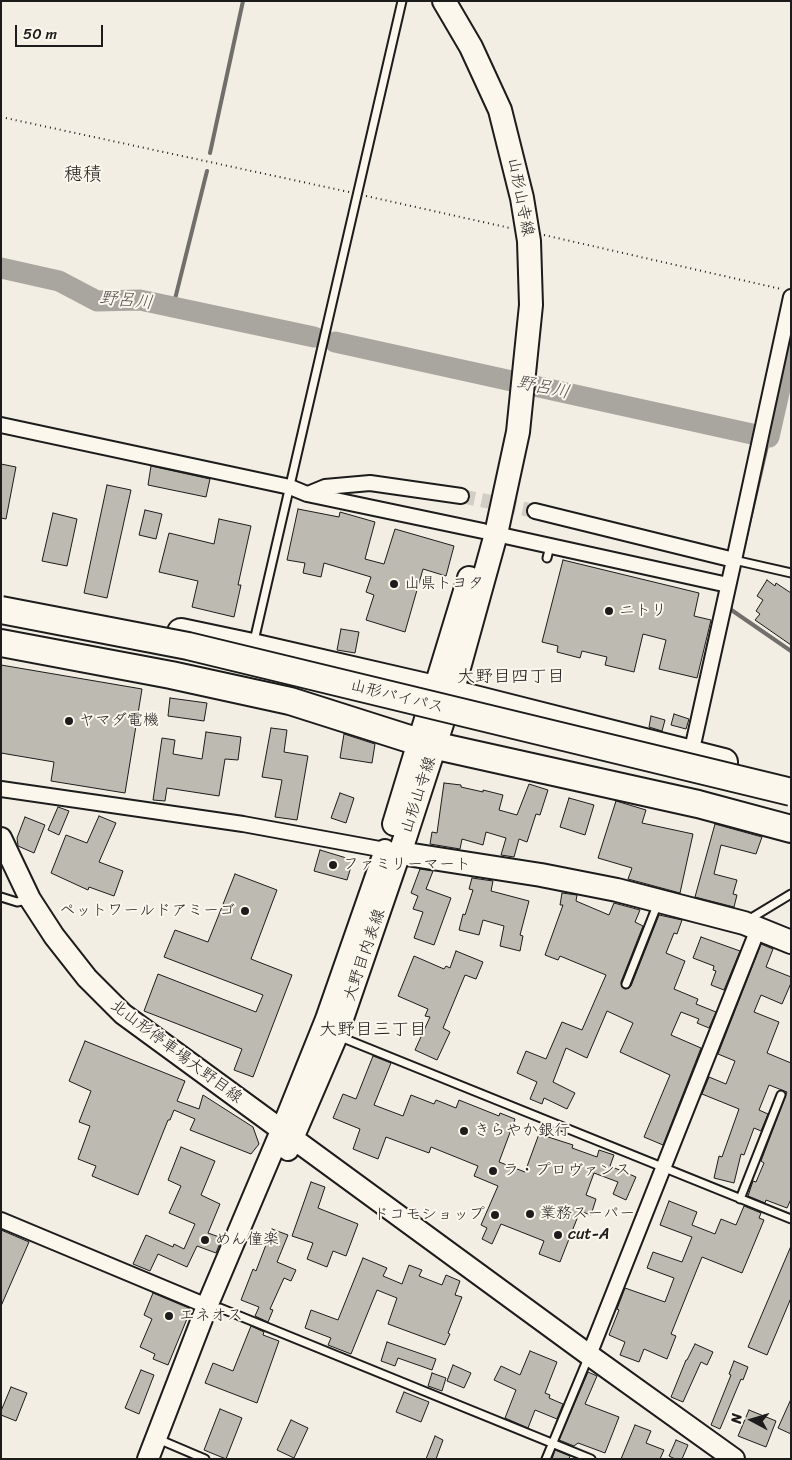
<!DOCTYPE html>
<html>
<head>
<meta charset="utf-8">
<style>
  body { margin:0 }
  #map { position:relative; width:792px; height:1460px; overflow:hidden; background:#f2eee4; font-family:Sriracha,sans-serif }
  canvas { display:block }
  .frame { position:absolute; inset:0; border:2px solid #1c1c1c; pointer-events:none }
  .north { position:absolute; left:727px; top:1395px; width:50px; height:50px; -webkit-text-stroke:4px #fbf7ec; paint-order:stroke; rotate:276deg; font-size:14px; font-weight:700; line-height:20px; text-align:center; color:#1c1c1c }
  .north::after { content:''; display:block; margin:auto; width:18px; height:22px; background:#1c1c1c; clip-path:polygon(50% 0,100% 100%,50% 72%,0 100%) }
  .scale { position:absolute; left:15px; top:25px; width:88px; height:22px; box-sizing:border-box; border:2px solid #1c1c1c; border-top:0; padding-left:6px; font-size:15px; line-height:18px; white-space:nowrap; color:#1c1c1c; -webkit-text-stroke:4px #fbf7ec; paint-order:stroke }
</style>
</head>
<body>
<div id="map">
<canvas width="792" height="1460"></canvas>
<div class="frame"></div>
<div class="north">N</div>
<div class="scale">50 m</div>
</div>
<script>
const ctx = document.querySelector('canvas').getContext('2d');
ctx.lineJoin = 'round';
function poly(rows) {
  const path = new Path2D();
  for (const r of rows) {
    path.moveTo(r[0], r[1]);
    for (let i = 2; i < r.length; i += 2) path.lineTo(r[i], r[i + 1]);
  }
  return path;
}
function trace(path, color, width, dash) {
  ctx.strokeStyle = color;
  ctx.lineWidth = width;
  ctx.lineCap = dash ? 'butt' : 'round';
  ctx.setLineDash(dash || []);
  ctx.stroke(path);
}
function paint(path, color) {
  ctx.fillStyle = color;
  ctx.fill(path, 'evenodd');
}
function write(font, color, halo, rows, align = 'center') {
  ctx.font = font + ' Sriracha,"Klee One",sans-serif';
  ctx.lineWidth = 4;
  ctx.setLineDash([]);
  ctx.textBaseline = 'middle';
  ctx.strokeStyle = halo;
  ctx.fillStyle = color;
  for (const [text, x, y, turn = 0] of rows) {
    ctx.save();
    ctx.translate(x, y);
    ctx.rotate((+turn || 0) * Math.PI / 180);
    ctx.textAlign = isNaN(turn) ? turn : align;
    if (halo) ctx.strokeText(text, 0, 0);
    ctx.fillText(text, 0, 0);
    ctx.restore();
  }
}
trace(poly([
  [210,153,243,1],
  [173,307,207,171],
  [744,545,769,437],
  [731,605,730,609,791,651]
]), '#716f6b', 4);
trace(poly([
  [1,268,59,281,97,301,140,300,314,337],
  [335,342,752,434],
  [769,437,791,340]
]), '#a9a6a0', 21);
const building = poly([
  [1,464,16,467,6,519,1,518,1,464],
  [151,466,210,479,206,497,148,485,151,466],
  [107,485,131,490,107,598,84,593,107,485],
  [298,509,339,517,340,512,375,522,365,559,384,564,395,529,454,546,446,576,423,569,405,632,366,620,374,595,366,592,371,577,324,563,321,577,303,573,305,563,287,560,298,509],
  [145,510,162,514,156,539,139,535,145,510],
  [53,513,77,519,67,566,42,561,53,513],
  [219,519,251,526,238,585,241,585,234,617,192,607,198,581,159,572,169,533,214,544,219,519],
  [563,560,699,593,694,616,711,620,697,678,659,669,666,640,643,634,634,672,605,665,607,657,582,651,580,658,557,652,558,646,542,642,563,560],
  [767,580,775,586,776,583,791,593,791,645,755,620,760,614,756,611,763,600,757,596,767,580],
  [341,629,359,632,355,653,337,650,341,629],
  [1,665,142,689,125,793,51,781,54,762,1,753,1,665],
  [170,698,207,703,204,721,168,716,170,698],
  [674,714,689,719,686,729,671,725,674,714],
  [651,716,665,720,662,731,649,727,651,716],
  [271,728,287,730,284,752,308,756,297,820,275,817,282,780,262,777,271,728],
  [206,732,241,737,238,760,225,759,219,796,167,788,165,801,153,800,162,738,175,740,173,754,202,759,206,732],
  [344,734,375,744,372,763,340,758,344,734],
  [444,783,461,785,461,787,483,792,483,790,503,795,499,810,517,815,529,784,548,790,540,815,536,814,527,842,519,839,514,857,501,855,506,838,486,832,483,845,462,839,460,849,430,844,432,832,437,833,444,783],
  [340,793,354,798,346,823,331,818,340,793],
  [569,798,594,805,585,835,560,827,569,798],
  [616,801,646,810,642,823,693,834,680,893,628,879,632,868,598,858,616,801],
  [58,807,69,811,59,835,48,830,58,807],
  [99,816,116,823,99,862,123,871,114,896,89,887,88,890,51,873,66,835,87,843,99,816],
  [25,817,45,825,34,853,18,846,17,838,25,817],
  [715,824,762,837,756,854,721,845,714,874,737,880,733,894,737,895,734,907,695,897,715,824],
  [320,850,353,860,347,880,314,871,320,850],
  [420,869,433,871,426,889,451,898,434,945,414,938,423,912,413,909,418,896,411,893,420,869],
  [235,874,277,890,251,959,292,975,253,1077,234,1070,242,1049,144,1011,158,974,256,1012,263,995,164,957,175,930,208,942,235,874],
  [472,878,493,881,491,891,529,901,520,935,523,936,520,951,500,946,504,926,483,920,479,935,459,930,463,914,465,915,473,890,469,889,472,878],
  [562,893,577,895,576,901,609,915,614,903,640,910,635,922,643,926,621,982,622,987,625,989,629,988,631,986,659,915,682,920,677,934,674,933,666,953,685,961,674,989,698,999,696,1004,716,1012,709,1028,697,1023,699,1019,681,1012,671,1035,701,1048,663,1145,644,1137,670,1075,620,1052,633,1023,607,1011,587,1058,566,1048,553,1082,575,1093,567,1109,544,1098,542,1104,530,1099,537,1082,517,1073,526,1051,546,1059,562,1022,582,1030,606,975,560,956,558,960,545,955,563,905,560,905,562,893],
  [701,937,740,951,724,990,711,985,716,971,713,970,714,966,693,958,701,937],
  [761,944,773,949,766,967,791,977,791,983,782,1004,761,995,754,1012,779,1022,767,1053,791,1063,791,1199,787,1208,766,1200,765,1203,748,1196,753,1181,756,1182,764,1163,761,1161,787,1092,769,1085,759,1110,768,1114,761,1131,754,1128,744,1155,741,1154,734,1183,714,1178,719,1156,722,1157,739,1109,702,1094,709,1077,726,1084,735,1061,718,1054,761,944],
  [456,951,483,962,476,979,465,975,443,1028,450,1032,437,1060,415,1050,430,1017,425,1016,428,1009,398,996,414,956,444,969,446,966,450,968,456,951],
  [85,1041,185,1081,177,1101,199,1109,203,1095,253,1127,259,1144,251,1154,190,1130,195,1119,174,1110,170,1120,168,1120,138,1195,92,1176,96,1166,78,1159,90,1126,79,1122,91,1091,69,1081,85,1041],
  [373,1056,391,1063,374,1105,403,1116,411,1095,434,1104,436,1100,456,1108,459,1100,499,1116,500,1113,515,1119,499,1162,525,1172,539,1134,573,1145,572,1148,597,1157,599,1150,614,1155,610,1166,636,1177,626,1200,613,1194,618,1182,594,1173,586,1195,596,1199,591,1215,580,1211,560,1262,539,1254,544,1241,501,1224,492,1244,482,1239,487,1228,481,1225,498,1186,474,1176,478,1166,431,1147,429,1153,386,1137,378,1159,353,1149,360,1129,333,1118,343,1094,356,1099,373,1056],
  [181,1147,215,1161,201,1195,220,1204,208,1233,222,1238,216,1253,197,1246,187,1267,158,1254,150,1271,133,1264,146,1235,173,1247,174,1244,184,1249,195,1224,169,1213,181,1186,168,1180,181,1147],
  [311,1182,325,1187,318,1208,358,1224,346,1256,333,1251,327,1267,307,1259,313,1243,292,1236,311,1182],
  [669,1201,697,1212,692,1225,715,1234,721,1219,736,1225,744,1206,761,1213,759,1218,764,1220,742,1273,702,1257,671,1334,676,1336,667,1359,644,1349,639,1362,620,1355,625,1342,609,1335,619,1310,617,1309,625,1288,665,1302,674,1278,647,1268,653,1252,682,1262,692,1237,660,1225,669,1201],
  [272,1229,288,1235,277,1262,296,1270,291,1281,284,1278,270,1309,273,1310,268,1322,255,1316,259,1307,241,1300,253,1269,256,1271,272,1229],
  [1,1230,29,1242,1,1306,1,1230],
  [791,1246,791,1298,767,1355,748,1347,791,1246],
  [363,1258,387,1268,383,1276,402,1284,409,1265,422,1270,419,1276,442,1285,446,1275,460,1281,455,1295,462,1297,448,1333,450,1334,445,1345,388,1324,397,1298,377,1290,351,1354,328,1345,331,1338,305,1328,311,1310,338,1320,363,1258],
  [153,1293,191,1309,168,1365,153,1359,155,1354,140,1347,152,1319,144,1315,153,1293],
  [251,1326,264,1332,263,1335,279,1341,257,1403,205,1383,213,1363,233,1371,251,1326],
  [387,1342,436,1359,432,1370,398,1358,395,1366,381,1361,387,1342],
  [695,1344,713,1352,707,1365,701,1362,683,1402,671,1397,686,1360,687,1360,695,1344],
  [530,1351,557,1362,545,1393,550,1395,549,1398,563,1404,557,1419,535,1410,528,1428,505,1418,516,1390,494,1380,501,1366,520,1375,530,1351],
  [734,1361,748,1367,743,1380,741,1379,720,1429,711,1425,731,1375,729,1374,734,1361],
  [453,1365,471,1373,464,1388,447,1381,453,1365],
  [141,1370,154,1375,139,1414,125,1408,141,1370],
  [588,1372,597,1376,585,1404,619,1417,605,1453,578,1443,574,1446,559,1440,588,1372],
  [432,1373,446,1378,442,1391,428,1386,432,1373],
  [11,1387,27,1393,16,1421,1,1415,1,1411,11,1387],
  [404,1392,429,1402,421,1422,396,1412,404,1392],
  [791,1399,791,1434,778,1428,791,1399],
  [220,1409,242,1418,226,1459,204,1450,220,1409],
  [749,1410,776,1421,766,1447,738,1436,749,1410],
  [291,1420,308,1428,294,1458,277,1450,291,1420],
  [635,1425,651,1431,646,1443,664,1450,660,1459,621,1459,635,1425],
  [435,1436,443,1440,436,1459,426,1459,435,1436],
  [676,1440,688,1445,682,1459,675,1459,669,1456,676,1440],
  [555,1450,570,1456,569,1459,552,1459,555,1450]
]);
paint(building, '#bdbab1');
trace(building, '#1c1c1c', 1);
trace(poly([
  [461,496,535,511]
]), '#d2cec6', 14, [14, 7]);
const lane = poly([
  [547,558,550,546],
  [734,560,791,573],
  [254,641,402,1],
  [1,897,17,902,27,900],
  [748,920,791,894],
  [626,984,658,903],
  [338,1036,791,1219],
  [740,1199,781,1095],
  [220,1308,591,1459],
  [165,1442,205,1459],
  [546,1459,588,1358]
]);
const street = poly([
  [1,425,290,487,307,494,483,531],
  [308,494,325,487,370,483,461,496],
  [535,511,734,560],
  [496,534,728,585],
  [691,754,734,560,791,297],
  [1,789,243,824,385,850],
  [1,1220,207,1306],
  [589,1355,758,929]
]);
const secondary = poly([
  [1,838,30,899,54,936,87,978,123,1014,589,1355,734,1459],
  [288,1150,337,1036,400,853],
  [148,1459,207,1306,281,1131,326,1019,385,850]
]);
const primary = poly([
  [444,1,471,47,500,110,522,198,529,241,531,305,518,432,496,534,452,693,400,853,541,875,617,890,744,923,791,942],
  [394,824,469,578]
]);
const highway = poly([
  [181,632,252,647,435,689,724,762],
  [1,643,171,675,290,701,419,742,698,804,791,829]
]);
trace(lane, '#1c1c1c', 11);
trace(street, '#1c1c1c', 18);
trace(secondary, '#1c1c1c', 24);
trace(primary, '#1c1c1c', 26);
trace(highway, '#1c1c1c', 30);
trace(poly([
  [1,117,349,192],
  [366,196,510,228],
  [544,235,781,289]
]), '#1c1c1c', 2, [1, 4]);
trace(lane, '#fbf7ec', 7);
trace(street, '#fbf7ec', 14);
trace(secondary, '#fbf7ec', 20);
trace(primary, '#fbf7ec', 22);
trace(highway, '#fbf7ec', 26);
const highwayBridge = poly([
  [1,610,188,646,791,792]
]);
trace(highwayBridge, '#1c1c1c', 30, []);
trace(highwayBridge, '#fbf7ec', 26);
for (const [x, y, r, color] of [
  [394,584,5,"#1c1c1c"],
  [609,611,5,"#1c1c1c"],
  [69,721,5,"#1c1c1c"],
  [333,865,5,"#1c1c1c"],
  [245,911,5,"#1c1c1c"],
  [464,1131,5,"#1c1c1c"],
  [493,1171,5,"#1c1c1c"],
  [530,1214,5,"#1c1c1c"],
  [495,1215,5,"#1c1c1c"],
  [558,1235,5,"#1c1c1c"],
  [205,1240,5,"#1c1c1c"],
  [169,1316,5,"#1c1c1c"]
]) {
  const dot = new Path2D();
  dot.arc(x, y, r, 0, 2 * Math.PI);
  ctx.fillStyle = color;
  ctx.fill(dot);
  trace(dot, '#fbf7ec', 2);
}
write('16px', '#1c1c1c', '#fbf7ec', [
  ["山形山寺線",520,197,79],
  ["山形バイパス",397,697,14],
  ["山形山寺線",419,795,-72],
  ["大野目内表線",365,955,-71],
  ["北山形停車場大野目線",176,1052,37]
]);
write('16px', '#1c1c1c', '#fbf7ec', [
  ["山県トヨタ",404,584],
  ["ニトリ",619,611],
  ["ヤマダ電機",79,721],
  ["ファミリーマート",343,865],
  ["ペットワールドアミーゴ",235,911,"right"],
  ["きらやか銀行",474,1131],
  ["ラ・プロヴァンス",503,1171],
  ["業務スーパー",540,1214],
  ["ドコモショップ",485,1215,"right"],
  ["cut-A",568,1235],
  ["めん僮楽",215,1240],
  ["エネオス",179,1316]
], 'left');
write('italic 18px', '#545351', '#fbf7ec', [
  ["野呂川",126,301,6],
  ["野呂川",543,388,12]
]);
write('18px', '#1c1c1c', '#fbf7ec', [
  ["大野目四丁目",511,677],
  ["大野目三丁目",373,1030]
]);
write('19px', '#1c1c1c', '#fbf7ec', [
  ["穂積",83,175]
]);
</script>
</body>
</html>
